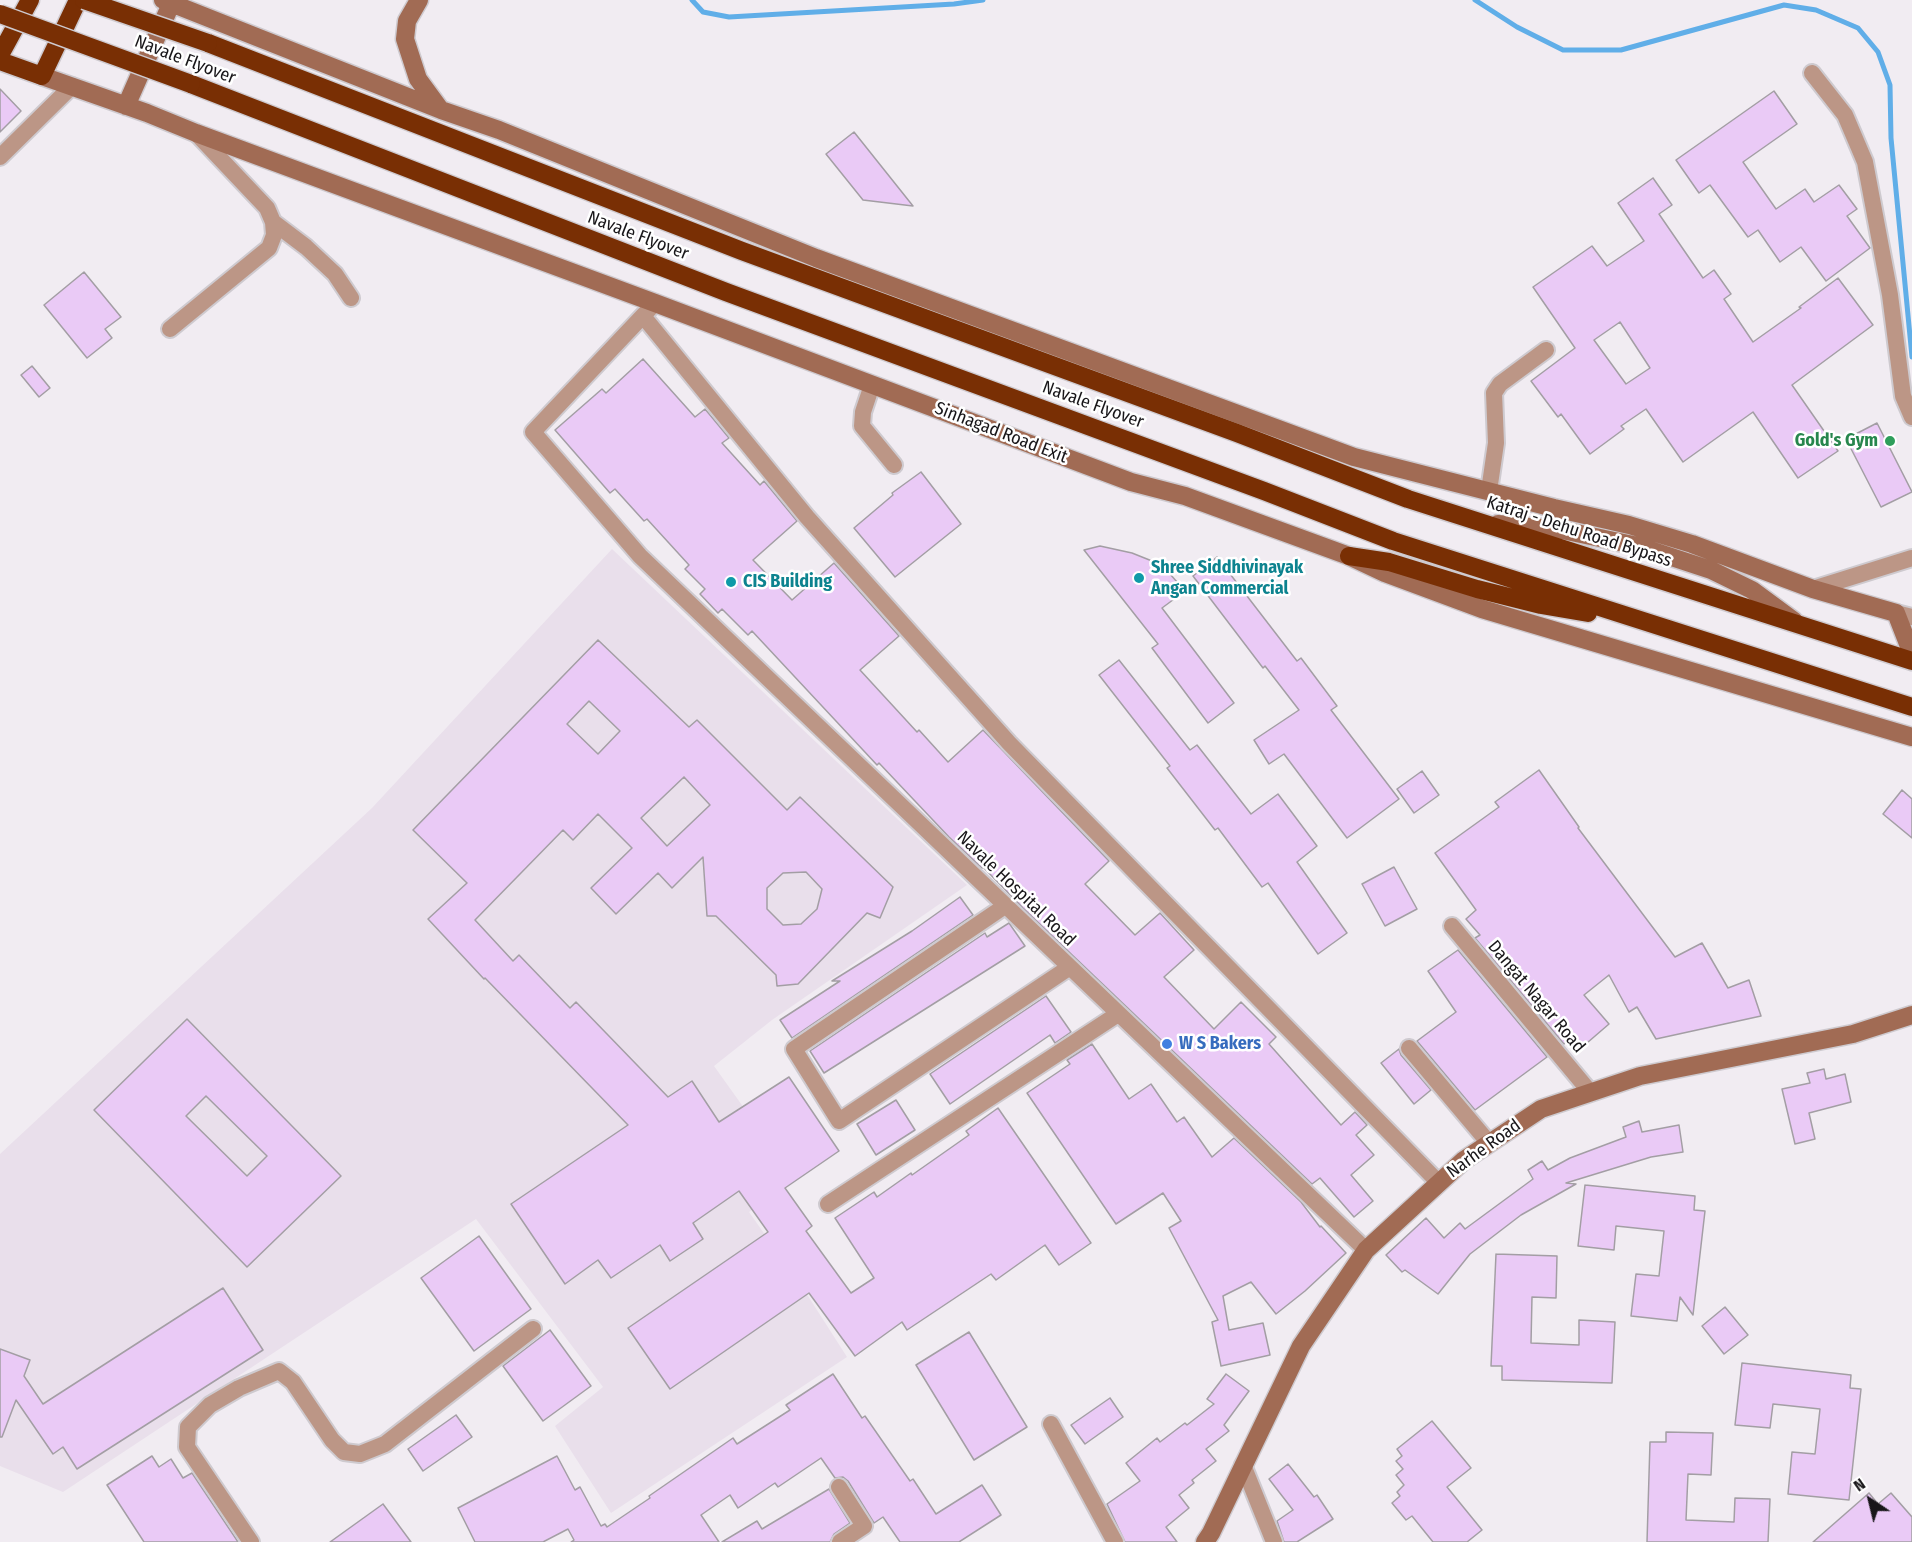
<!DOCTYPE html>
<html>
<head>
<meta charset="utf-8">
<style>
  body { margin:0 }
  #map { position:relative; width:1912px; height:1542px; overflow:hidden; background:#f1ecf2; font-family:"Fira Sans Condensed",sans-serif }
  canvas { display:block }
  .north { position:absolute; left:1840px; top:1470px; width:60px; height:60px; -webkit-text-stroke:4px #fff; paint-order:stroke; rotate:325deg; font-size:16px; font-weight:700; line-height:24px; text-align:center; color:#181619 }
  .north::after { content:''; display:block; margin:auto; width:21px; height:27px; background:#181619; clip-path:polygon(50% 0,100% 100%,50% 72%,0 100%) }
</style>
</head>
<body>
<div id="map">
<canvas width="1912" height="1542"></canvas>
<div class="north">N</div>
</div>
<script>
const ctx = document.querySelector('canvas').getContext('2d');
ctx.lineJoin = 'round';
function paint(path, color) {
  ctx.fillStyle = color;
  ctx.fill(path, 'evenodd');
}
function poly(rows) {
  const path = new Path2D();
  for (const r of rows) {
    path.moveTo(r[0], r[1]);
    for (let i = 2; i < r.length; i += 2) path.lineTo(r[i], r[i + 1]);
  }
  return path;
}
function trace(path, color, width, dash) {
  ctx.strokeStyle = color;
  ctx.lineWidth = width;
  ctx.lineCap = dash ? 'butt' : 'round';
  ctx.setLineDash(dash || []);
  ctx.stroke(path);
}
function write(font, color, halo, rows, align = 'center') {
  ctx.font = font + ' "Fira Sans Condensed",sans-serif';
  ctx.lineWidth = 5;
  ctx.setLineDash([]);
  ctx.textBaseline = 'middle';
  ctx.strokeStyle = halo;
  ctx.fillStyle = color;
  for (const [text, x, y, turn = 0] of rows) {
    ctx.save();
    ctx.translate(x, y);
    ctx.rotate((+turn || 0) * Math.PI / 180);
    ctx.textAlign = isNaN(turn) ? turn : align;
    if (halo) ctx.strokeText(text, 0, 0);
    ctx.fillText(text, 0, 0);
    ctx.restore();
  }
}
paint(poly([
  [612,549,967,885,772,1020,714,1066,794,1178,749,1212,808,1296,847,1357,611,1513,555,1426,603,1387,476,1219,63,1492,0,1466,0,1154,372,808]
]), '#e9dfeb');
trace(poly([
  [692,0,703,12,729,17,954,4,983,0],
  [1475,0,1517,27,1563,50,1621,50,1784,5,1816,10,1858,28,1878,52,1890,85,1891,138,1912,357]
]), '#60aee8', 5);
const building = poly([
  [0,89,21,111,0,132,0,89],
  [1774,91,1797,124,1743,162,1776,209,1805,189,1814,202,1839,185,1857,209,1847,216,1870,248,1826,281,1801,247,1780,262,1758,230,1748,237,1710,185,1699,193,1676,160,1774,91],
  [854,132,913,206,863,200,826,154,854,132],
  [1653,178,1672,205,1659,214,1703,278,1714,270,1731,294,1724,299,1753,342,1801,308,1799,307,1838,278,1873,325,1792,385,1838,451,1798,478,1753,412,1683,462,1646,409,1621,426,1624,429,1590,454,1561,414,1558,417,1531,381,1575,348,1533,287,1592,246,1607,266,1644,241,1618,203,1653,178],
  [1620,322,1650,368,1626,384,1594,340,1620,322],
  [84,272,121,317,105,329,112,338,87,358,44,305,84,272],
  [643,359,695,417,705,409,729,438,722,443,760,485,764,481,797,521,753,560,792,600,834,563,899,636,860,670,917,732,919,730,948,762,983,730,1109,861,1085,884,1135,935,1160,913,1194,950,1164,977,1214,1029,1241,1002,1276,1037,1269,1044,1341,1125,1355,1112,1367,1125,1356,1135,1374,1155,1351,1175,1373,1201,1354,1217,1320,1178,1312,1184,1023,908,983,867,982,868,949,837,879,763,877,765,752,631,748,635,722,609,718,613,700,594,705,589,685,569,689,565,647,519,644,521,615,489,610,493,555,430,602,389,606,393,643,359],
  [32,366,50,388,39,397,21,375,32,366],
  [1877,423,1912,492,1881,507,1846,439,1877,423],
  [921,472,961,524,895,577,854,528,893,495,892,493,921,472],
  [1100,546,1132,553,1162,565,1185,591,1162,608,1234,703,1208,723,1152,648,1158,644,1084,550,1100,546],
  [1217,557,1297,661,1301,658,1337,706,1331,710,1399,799,1347,838,1284,754,1269,764,1254,740,1299,710,1265,666,1263,668,1193,576,1217,557],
  [598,640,689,727,697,720,787,810,800,797,893,887,880,918,867,913,798,984,777,986,776,975,716,916,707,916,703,857,672,888,658,873,616,914,591,888,632,848,598,814,573,840,563,830,475,920,513,961,519,955,570,1008,576,1002,668,1097,692,1081,719,1122,789,1077,839,1151,785,1188,812,1226,806,1231,851,1293,874,1278,835,1218,874,1192,877,1197,911,1173,912,1175,969,1135,966,1131,998,1108,1091,1243,1059,1265,1045,1245,996,1280,991,1274,907,1330,902,1322,855,1356,809,1293,670,1389,628,1328,768,1232,739,1191,693,1223,703,1239,670,1261,660,1245,611,1278,598,1260,565,1284,511,1204,628,1125,485,978,484,979,428,919,467,883,413,830,598,640],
  [589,701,620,731,598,754,567,724,589,701],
  [684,777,710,805,667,846,641,818,684,777],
  [806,872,822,889,817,909,801,924,783,925,767,909,767,888,783,873,806,872],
  [1119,660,1190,750,1197,745,1251,814,1278,794,1317,846,1297,862,1347,933,1318,954,1268,883,1262,887,1218,828,1215,830,1167,768,1170,766,1099,675,1119,660],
  [1539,770,1579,827,1578,828,1675,957,1702,943,1728,988,1749,980,1761,1016,1656,1039,1637,1007,1629,1012,1609,975,1584,995,1609,1024,1580,1049,1571,1038,1564,1044,1475,938,1480,935,1466,919,1476,910,1435,853,1499,807,1495,802,1539,770],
  [1422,771,1439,795,1414,813,1397,789,1422,771],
  [1902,790,1912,799,1912,838,1883,814,1902,790],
  [1394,867,1417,909,1385,926,1362,884,1394,867],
  [960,897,973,915,792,1038,780,1020,840,981,832,981,912,931,960,897],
  [1009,923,1025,946,824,1073,810,1051,985,933,987,937,1009,923],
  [1458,950,1547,1057,1475,1110,1417,1041,1456,1012,1428,971,1458,950],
  [1046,996,1071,1032,1055,1043,1050,1035,950,1104,930,1074,1046,996],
  [187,1019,341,1176,247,1267,94,1110,187,1019],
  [206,1096,267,1156,247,1176,186,1116,206,1096],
  [1092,1044,1129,1099,1151,1084,1177,1122,1184,1117,1212,1157,1234,1138,1301,1202,1320,1227,1321,1226,1346,1253,1305,1291,1276,1314,1251,1282,1223,1296,1229,1330,1263,1323,1270,1355,1221,1366,1212,1322,1218,1320,1169,1228,1181,1221,1163,1193,1116,1224,1027,1093,1070,1064,1067,1060,1092,1044],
  [1399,1049,1401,1055,1431,1090,1414,1104,1381,1063,1399,1049],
  [1824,1069,1826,1079,1845,1074,1851,1102,1809,1113,1815,1139,1795,1144,1782,1089,1810,1083,1807,1073,1824,1069],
  [896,1100,915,1130,876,1155,857,1124,896,1100],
  [1639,1121,1642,1132,1679,1125,1683,1152,1651,1157,1566,1183,1576,1184,1521,1215,1470,1254,1438,1294,1405,1270,1402,1272,1386,1255,1426,1218,1444,1238,1460,1223,1465,1229,1533,1179,1528,1170,1542,1161,1548,1170,1570,1158,1626,1137,1623,1127,1639,1121],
  [1585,1185,1695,1196,1694,1210,1705,1211,1693,1315,1680,1297,1677,1321,1631,1316,1636,1274,1659,1276,1664,1231,1616,1226,1614,1250,1578,1246,1585,1185],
  [479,1236,531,1309,474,1351,421,1278,479,1236],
  [1496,1254,1557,1256,1556,1298,1532,1297,1531,1343,1579,1345,1579,1320,1615,1322,1612,1383,1502,1380,1502,1366,1491,1366,1496,1254],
  [223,1288,263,1350,77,1469,63,1447,53,1454,16,1400,2,1437,0,1437,0,1349,30,1360,24,1376,43,1404,223,1288],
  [1725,1307,1748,1335,1724,1354,1702,1326,1725,1307],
  [550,1330,591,1386,543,1421,503,1366,550,1330],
  [969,1332,1027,1427,974,1460,916,1365,969,1332],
  [1742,1363,1851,1375,1850,1388,1861,1389,1849,1500,1788,1494,1792,1452,1815,1454,1820,1409,1773,1404,1770,1428,1735,1425,1742,1363],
  [833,1374,862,1418,865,1416,910,1481,913,1479,936,1514,982,1485,1001,1515,959,1542,900,1542,883,1517,874,1523,848,1481,843,1477,835,1478,821,1458,778,1487,775,1483,738,1508,730,1495,701,1515,719,1542,571,1542,574,1540,568,1529,543,1542,475,1542,458,1508,557,1456,575,1490,580,1487,601,1526,605,1524,607,1527,650,1498,649,1496,733,1438,737,1444,790,1410,786,1405,833,1374],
  [1226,1374,1249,1391,1224,1425,1229,1431,1206,1449,1216,1461,1192,1480,1194,1483,1179,1495,1189,1508,1166,1527,1177,1542,1125,1542,1107,1504,1140,1481,1126,1463,1157,1438,1160,1442,1185,1423,1187,1425,1214,1404,1207,1399,1226,1374],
  [1110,1398,1123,1417,1085,1444,1071,1425,1110,1398],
  [456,1415,472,1437,423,1471,408,1449,456,1415],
  [1432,1421,1471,1468,1447,1487,1482,1530,1467,1542,1433,1542,1412,1516,1406,1520,1392,1503,1400,1496,1397,1492,1404,1485,1396,1475,1403,1469,1396,1461,1402,1456,1397,1449,1432,1421],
  [1666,1432,1713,1433,1711,1475,1688,1474,1686,1520,1734,1522,1735,1498,1770,1499,1768,1542,1647,1542,1650,1442,1666,1442,1666,1432],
  [152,1456,159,1467,171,1459,183,1478,192,1473,238,1542,144,1542,107,1485,152,1456],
  [1288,1464,1314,1497,1317,1495,1333,1519,1297,1542,1284,1542,1277,1521,1293,1510,1269,1479,1288,1464],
  [829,1489,850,1523,834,1534,830,1542,722,1542,757,1521,762,1529,829,1489],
  [1869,1493,1878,1504,1891,1493,1912,1517,1912,1542,1813,1542,1869,1493],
  [383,1504,411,1542,330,1542,383,1504]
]);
paint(building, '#eacaf6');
trace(building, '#a39ea4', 1.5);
const street = poly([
  [1812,73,1845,115,1865,162,1890,295,1903,396,1912,417],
  [0,157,72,86],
  [273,222,306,247,335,274,351,298],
  [655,303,533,432,640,556,1366,1250],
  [643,316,807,517,1009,743,1439,1183],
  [170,329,269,248,274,235,273,222,267,208,196,133],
  [872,385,863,412,862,426,894,465],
  [1489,491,1496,443,1494,393,1500,384,1546,350],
  [1813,589,1912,558],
  [1896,613,1912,617],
  [1005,906,794,1049,839,1121,1070,967],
  [1452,926,1590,1092],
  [1409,1048,1489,1143],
  [828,1204,1118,1014],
  [1051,1424,1115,1542],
  [1243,1465,1274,1542],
  [839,1487,864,1526,840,1542],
  [251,1542,187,1447,188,1427,210,1405,239,1388,279,1371,293,1382,332,1440,344,1452,360,1454,385,1444,533,1329]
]);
const secondary = poly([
  [163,0,441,110,499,130,816,258,1354,457,1554,508,1629,525,1692,544,1813,589,1896,613,1912,654],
  [419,0,407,21,405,39,418,79,440,109],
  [42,76,147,113,196,133,655,303,1131,482,1185,496,1349,556,1385,573,1482,609,1912,737],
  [126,106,171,4],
  [1498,524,1562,530,1638,546,1711,570,1752,590,1794,621],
  [1205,1542,1211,1533,1301,1346,1366,1250,1464,1160,1541,1109,1640,1076,1853,1034,1912,1015]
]);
const highway = poly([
  [208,43,742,251,1237,433,1408,499,1912,661],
  [0,55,30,0],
  [0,61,42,76,78,0],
  [191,84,726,292,1264,491,1393,541,1912,707],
  [1349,556,1389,562,1477,589,1541,605,1588,613]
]);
trace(street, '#cecacf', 20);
trace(secondary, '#cecacf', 21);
trace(highway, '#cecacf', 21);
trace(street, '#bc9686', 16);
trace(secondary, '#a16b54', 18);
trace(highway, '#792f04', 18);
const highwayBridge = poly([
  [84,0,208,43],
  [0,14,191,84]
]);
trace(highwayBridge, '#cecacf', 21, []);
trace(highwayBridge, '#792f04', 18);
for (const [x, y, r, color] of [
  [1890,441,6,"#2e9e5b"],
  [1139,578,6,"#0f9aa8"],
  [731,582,6,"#0f9aa8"],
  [1167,1044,6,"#3f7fe0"]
]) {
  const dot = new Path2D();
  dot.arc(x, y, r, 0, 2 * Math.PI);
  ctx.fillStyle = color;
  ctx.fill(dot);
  trace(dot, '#fff', 2);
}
write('18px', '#181619', '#fff', [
  ["Navale Flyover",185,60,21],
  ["Navale Flyover",638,236,21],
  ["Navale Flyover",1093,405,20],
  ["Sinhagad Road Exit",1001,433,21],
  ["Katraj - Dehu Road Bypass",1579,532,18],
  ["Navale Hospital Road",1016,889,44],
  ["Dangat Nagar Road",1536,997,50],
  ["Narhe Road",1484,1149,-36]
]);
write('bold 18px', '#27864d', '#fff', [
  ["Gold's Gym",1878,441]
], 'right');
write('bold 18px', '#0d838f', '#fff', [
  ["Shree Siddhivinayak",1151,568],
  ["Angan Commercial",1151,589],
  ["CIS Building",743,582]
], 'left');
write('bold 18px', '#366cbe', '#fff', [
  ["W S Bakers",1179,1044]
], 'left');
</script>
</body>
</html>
